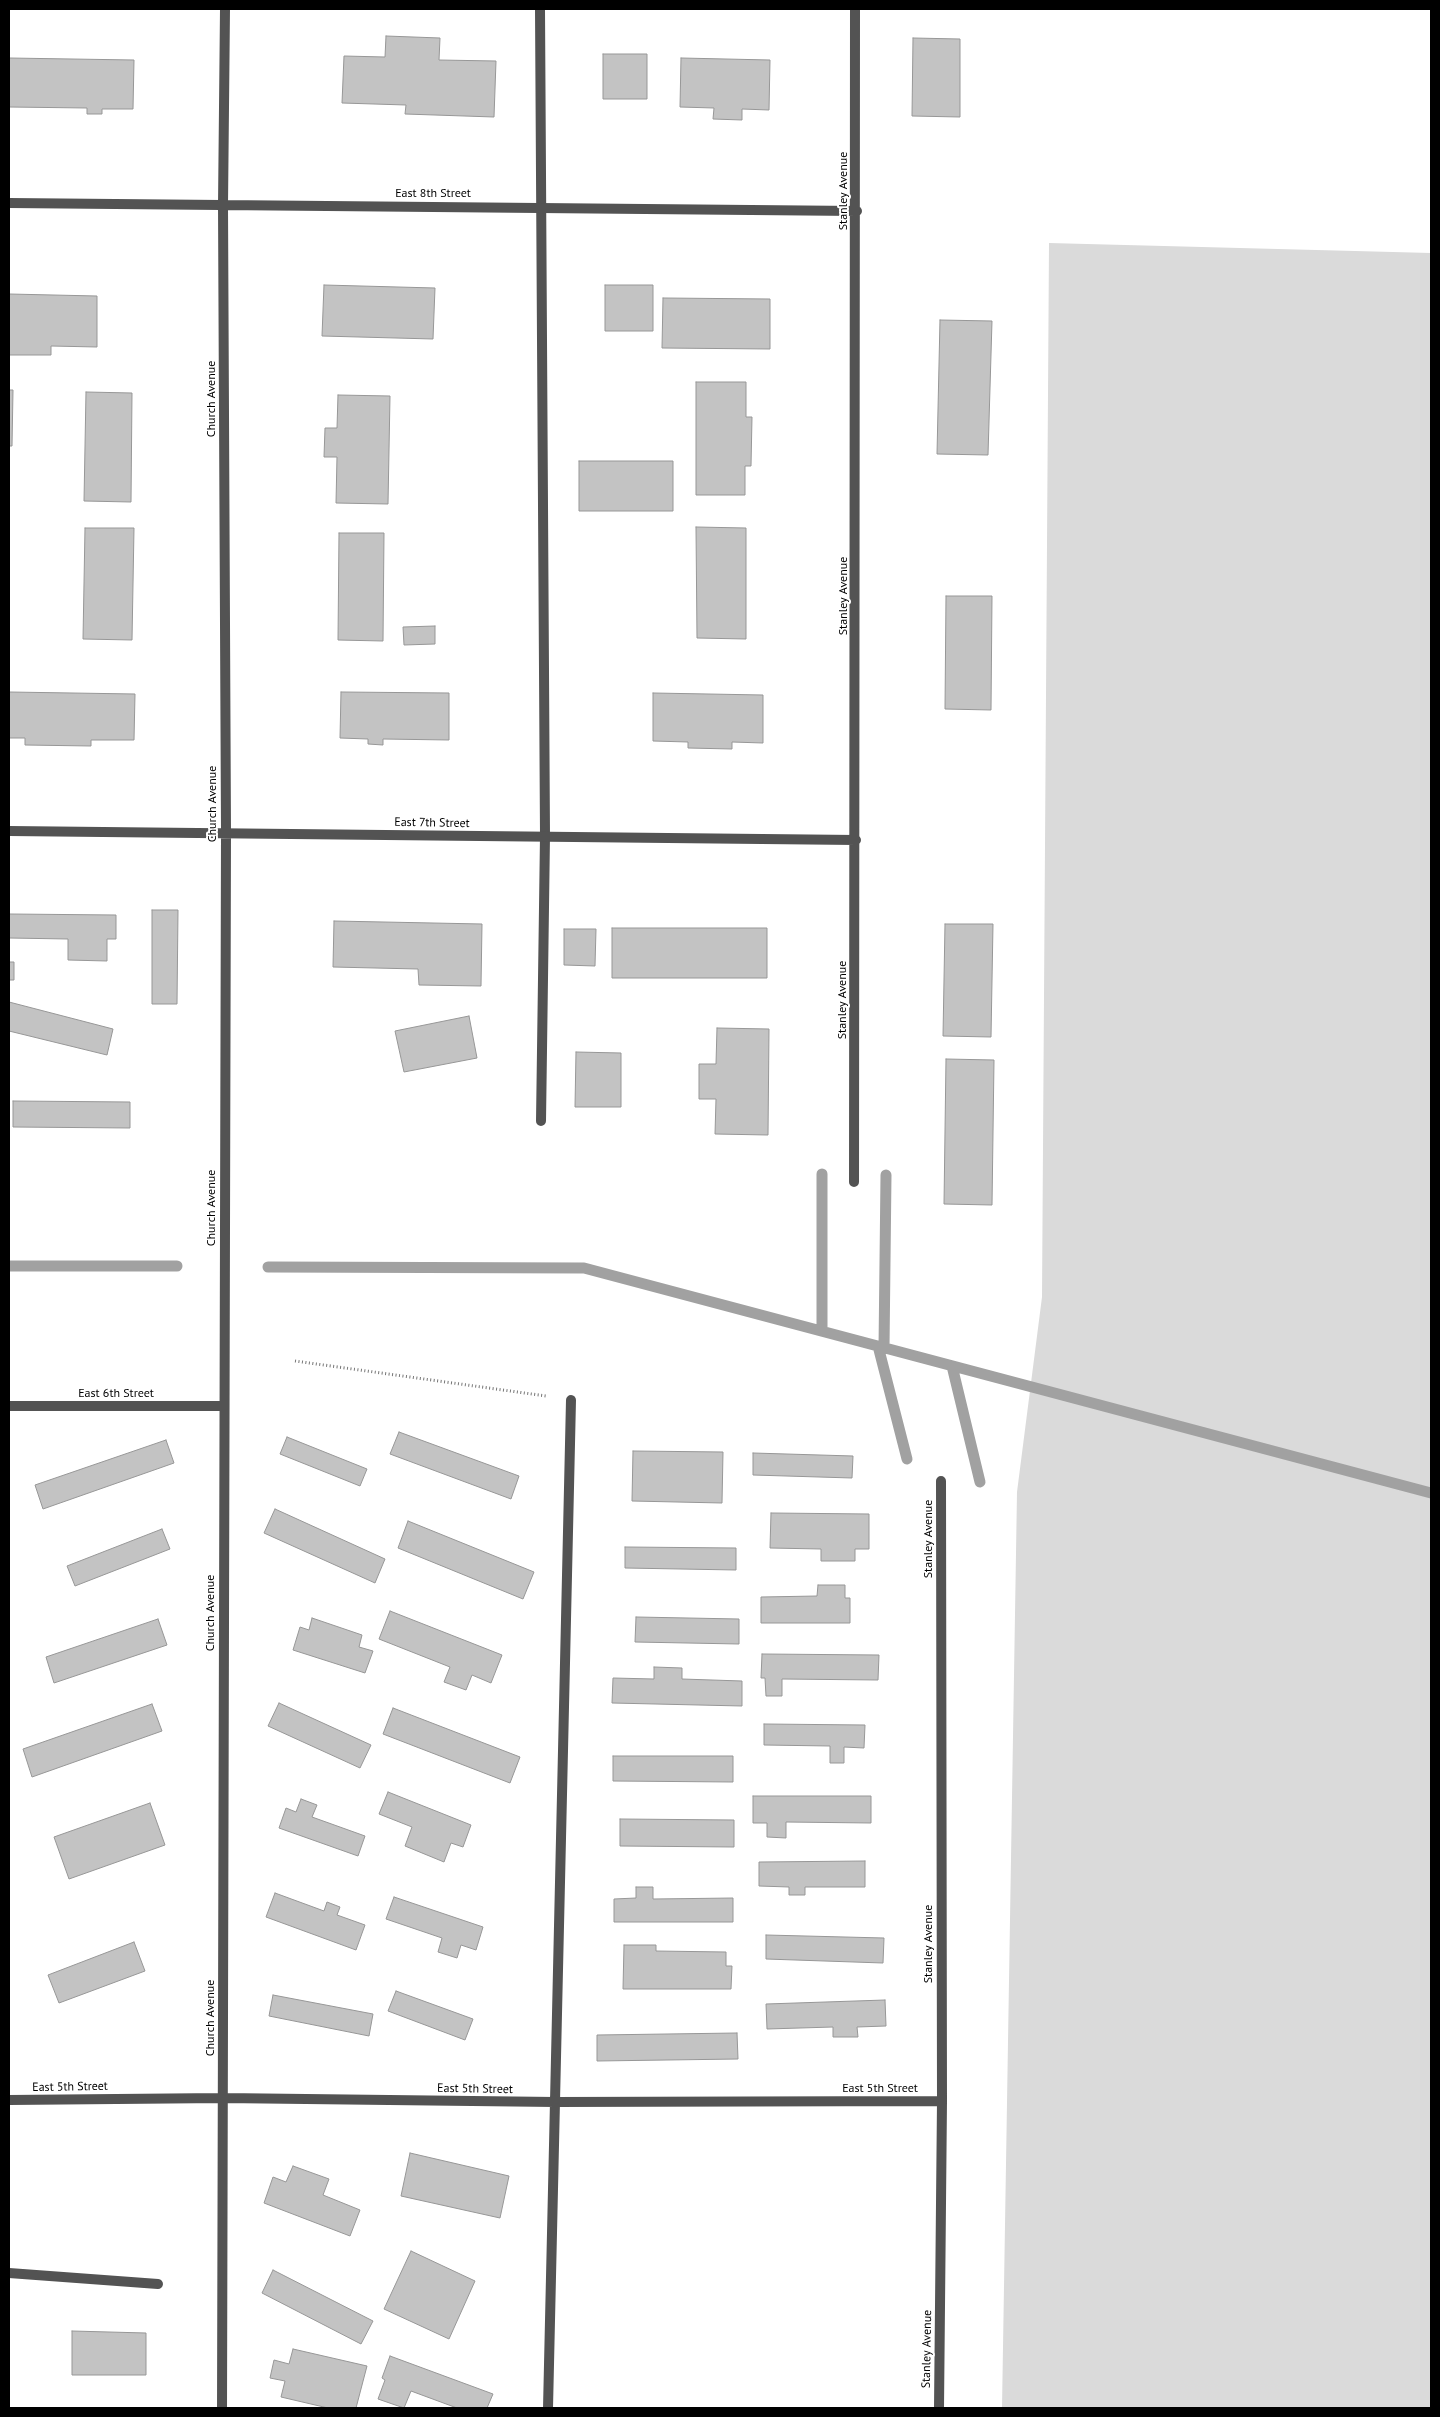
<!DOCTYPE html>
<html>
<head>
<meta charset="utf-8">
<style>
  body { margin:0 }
  #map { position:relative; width:1440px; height:2417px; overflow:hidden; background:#fff; font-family:"PT Sans",sans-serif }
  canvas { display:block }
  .frame { position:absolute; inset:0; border:10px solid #000; pointer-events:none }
</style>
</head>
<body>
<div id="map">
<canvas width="1440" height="2417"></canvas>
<div class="frame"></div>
</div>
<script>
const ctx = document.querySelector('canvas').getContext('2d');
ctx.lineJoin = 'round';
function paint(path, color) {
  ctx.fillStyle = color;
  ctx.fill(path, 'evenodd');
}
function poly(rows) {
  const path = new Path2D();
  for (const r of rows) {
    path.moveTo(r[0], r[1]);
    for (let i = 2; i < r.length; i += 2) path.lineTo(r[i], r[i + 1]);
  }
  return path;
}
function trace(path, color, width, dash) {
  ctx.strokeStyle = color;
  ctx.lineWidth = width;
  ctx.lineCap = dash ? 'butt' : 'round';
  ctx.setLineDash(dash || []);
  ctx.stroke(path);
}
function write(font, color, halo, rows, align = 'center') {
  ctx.font = font + ' "PT Sans",sans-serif';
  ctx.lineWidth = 4;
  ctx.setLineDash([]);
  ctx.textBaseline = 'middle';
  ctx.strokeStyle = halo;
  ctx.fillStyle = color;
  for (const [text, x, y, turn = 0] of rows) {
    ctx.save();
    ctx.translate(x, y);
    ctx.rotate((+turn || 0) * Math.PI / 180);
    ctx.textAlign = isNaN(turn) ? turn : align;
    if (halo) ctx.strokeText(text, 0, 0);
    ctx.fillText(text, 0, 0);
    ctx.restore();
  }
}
paint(poly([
  [1049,243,1431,253,1431,2408,1002,2408,1017,1492,1042,1297]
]), '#dadada');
trace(poly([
  [9,1266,177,1266],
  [268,1267,584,1268,1431,1493],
  [822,1331,822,1174],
  [878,1346,907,1459],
  [884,1348,886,1175],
  [952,1366,980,1482]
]), '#a1a1a1', 11);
const building = poly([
  [386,36,440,38,439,60,496,61,494,117,405,114,406,105,342,103,344,56,385,57,386,36],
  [913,38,960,39,960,117,912,116,913,38],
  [603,54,647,54,647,99,603,99,603,54],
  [9,58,134,60,133,109,102,109,102,114,87,114,87,108,9,107,9,58],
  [681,58,770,60,769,110,742,109,742,120,713,119,714,108,680,107,681,58],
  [324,285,435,288,433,339,322,336,324,285],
  [605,285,653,285,653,331,605,331,605,285],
  [9,294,97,296,97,347,51,346,51,355,9,355,9,294],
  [663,298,770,299,770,349,662,348,663,298],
  [940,320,992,321,988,455,937,454,940,320],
  [696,382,746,382,746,417,752,417,751,466,745,466,745,495,696,495,696,382],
  [9,390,13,390,12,446,9,446,9,390],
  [86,392,132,393,131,502,84,501,86,392],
  [338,395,390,396,388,504,336,503,337,457,324,457,325,428,337,428,338,395],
  [579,461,673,461,673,511,579,511,579,461],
  [696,527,746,528,746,639,697,638,696,527],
  [85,528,134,528,132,640,83,639,85,528],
  [339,533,384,533,383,641,338,640,339,533],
  [946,596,992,596,991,710,945,709,946,596],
  [435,626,435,644,404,645,403,627,435,626],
  [9,692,135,694,134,740,91,740,91,746,25,745,25,738,9,738,9,692],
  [341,692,449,693,449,740,383,739,383,745,368,744,368,739,340,738,341,692],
  [653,693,763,695,763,743,732,742,732,749,688,748,688,742,653,741,653,693],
  [152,910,178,910,177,1004,152,1004,152,910],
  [9,914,116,915,116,939,107,939,107,961,68,960,68,939,9,938,9,914],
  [334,921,482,924,481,986,419,985,418,969,333,967,334,921],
  [945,924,993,924,991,1037,943,1036,945,924],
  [612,928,767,928,767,978,612,978,612,928],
  [564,929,596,929,595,966,564,965,564,929],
  [9,962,14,962,14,980,9,980,9,962],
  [9,1002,113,1029,107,1055,9,1031,9,1002],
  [469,1016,477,1058,404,1072,395,1031,469,1016],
  [717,1028,769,1029,768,1135,715,1134,716,1099,699,1099,699,1064,716,1064,717,1028],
  [576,1052,621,1053,621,1107,575,1107,576,1052],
  [946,1059,994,1060,992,1205,944,1204,946,1059],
  [13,1101,130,1102,130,1128,13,1127,13,1101],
  [399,1432,519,1476,511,1499,390,1454,399,1432],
  [287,1437,367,1469,360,1486,280,1454,287,1437],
  [166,1440,174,1463,43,1509,35,1485,166,1440],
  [633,1451,723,1452,722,1503,632,1501,633,1451],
  [753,1453,853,1456,852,1478,753,1475,753,1453],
  [275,1509,385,1559,375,1583,264,1533,275,1509],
  [771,1513,869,1514,869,1549,855,1549,855,1561,821,1561,821,1549,770,1548,771,1513],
  [408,1521,534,1572,523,1599,398,1548,408,1521],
  [162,1529,170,1549,75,1586,67,1566,162,1529],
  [625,1547,736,1548,736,1570,625,1568,625,1547],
  [818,1585,845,1585,845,1598,850,1598,850,1623,761,1623,761,1597,817,1596,818,1585],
  [390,1611,502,1655,491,1683,472,1675,466,1690,444,1682,450,1667,379,1639,390,1611],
  [636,1617,739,1619,739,1644,635,1642,636,1617],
  [312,1618,362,1635,359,1647,373,1651,365,1673,293,1650,300,1627,309,1630,312,1618],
  [158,1619,167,1645,54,1683,46,1657,158,1619],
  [762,1654,879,1655,878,1680,782,1679,782,1696,766,1696,765,1678,761,1678,762,1654],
  [654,1667,682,1668,682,1679,742,1681,742,1706,612,1703,613,1678,654,1679,654,1667],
  [279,1703,371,1745,360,1768,268,1726,279,1703],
  [152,1704,162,1731,32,1777,23,1749,152,1704],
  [393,1708,520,1757,510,1783,383,1734,393,1708],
  [764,1724,865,1725,864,1748,844,1747,844,1763,830,1763,830,1746,764,1745,764,1724],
  [613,1756,733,1756,733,1782,613,1781,613,1756],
  [388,1792,471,1825,463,1847,451,1843,444,1862,405,1846,412,1827,379,1814,388,1792],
  [753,1796,871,1796,871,1823,786,1822,786,1838,767,1837,767,1823,753,1823,753,1796],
  [301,1799,317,1805,312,1817,365,1836,358,1856,279,1828,286,1808,296,1812,301,1799],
  [150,1803,165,1845,69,1879,54,1837,150,1803],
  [620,1819,734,1820,734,1847,620,1846,620,1819],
  [865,1861,865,1887,805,1887,805,1895,789,1895,789,1887,759,1886,759,1862,865,1861],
  [636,1887,653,1887,653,1899,733,1898,733,1922,614,1922,614,1899,636,1898,636,1887],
  [275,1893,324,1911,327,1902,340,1907,337,1915,365,1925,356,1950,266,1917,275,1893],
  [394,1897,483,1927,476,1950,461,1945,457,1958,438,1952,442,1938,386,1919,394,1897],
  [766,1935,884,1938,883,1963,766,1959,766,1935],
  [134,1942,145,1971,59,2003,48,1975,134,1942],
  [624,1945,656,1945,656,1951,726,1952,726,1966,732,1966,731,1989,623,1989,624,1945],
  [396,1991,473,2019,465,2040,388,2011,396,1991],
  [273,1995,373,2014,369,2036,269,2016,273,1995],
  [885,2000,886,2026,857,2027,858,2037,833,2037,833,2027,767,2029,766,2004,885,2000],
  [737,2033,738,2059,597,2061,597,2035,737,2033],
  [410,2153,509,2176,500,2218,401,2196,410,2153],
  [293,2166,329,2179,323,2195,360,2210,350,2236,264,2203,273,2177,286,2182,293,2166],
  [411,2251,475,2281,449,2339,384,2309,411,2251],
  [273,2270,373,2321,361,2344,262,2293,273,2270],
  [72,2331,146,2333,146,2375,72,2375,72,2331],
  [293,2349,367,2366,356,2408,328,2408,281,2397,285,2381,270,2378,274,2360,289,2364,293,2349],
  [390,2356,493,2394,487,2408,457,2408,411,2391,404,2408,378,2399,385,2380,382,2378,390,2356]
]);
paint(building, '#c3c3c3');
trace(building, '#979797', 1);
trace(poly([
  [295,1361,546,1396]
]), '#757575', 3, [1, 2.5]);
trace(poly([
  [540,9,545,836,541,1121],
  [9,2273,158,2284]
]), '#535353', 10);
trace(poly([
  [9,203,857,211],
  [9,831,856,840],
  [854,1182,855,9],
  [9,1406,223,1406],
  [9,2100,223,2098,555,2102,942,2101],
  [222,2408,226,833,223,205,225,9],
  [548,2408,571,1400],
  [939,2408,942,2101,941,1481]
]), '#535353', 10);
write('12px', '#000', '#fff', [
  ["Stanley Avenue",844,191,-90],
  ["East 8th Street",433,194],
  ["Church Avenue",212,399,-90],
  ["Stanley Avenue",844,596,-90],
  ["Church Avenue",213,804,-90],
  ["East 7th Street",432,823,1],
  ["Stanley Avenue",843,1000,-90],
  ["Church Avenue",212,1208,-90],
  ["East 6th Street",116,1394],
  ["Stanley Avenue",929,1539,-90],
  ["Church Avenue",211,1613,-90],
  ["Stanley Avenue",929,1944,-90],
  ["Church Avenue",211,2018,-90],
  ["East 5th Street",70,2087,-1],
  ["East 5th Street",475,2089,1],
  ["East 5th Street",880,2089],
  ["Stanley Avenue",927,2349,-89]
]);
</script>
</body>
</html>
